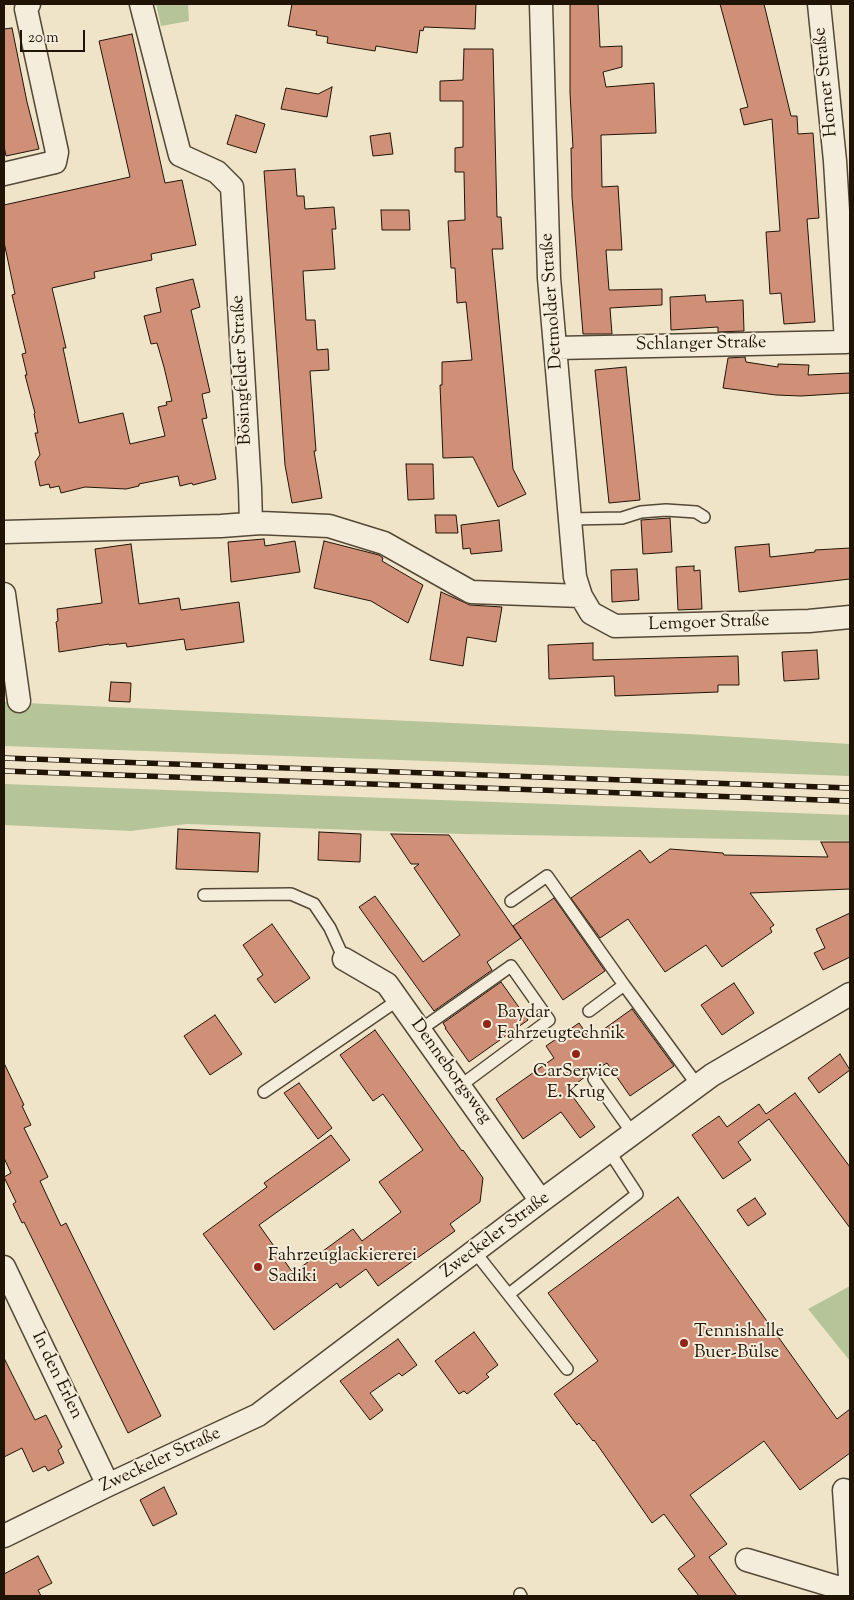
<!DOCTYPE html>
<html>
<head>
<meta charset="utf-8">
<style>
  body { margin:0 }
  #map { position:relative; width:854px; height:1600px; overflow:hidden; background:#f0e4c8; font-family:"Sorts Mill Goudy",serif }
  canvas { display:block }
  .frame { position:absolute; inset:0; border:5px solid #201407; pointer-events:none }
  .scale { position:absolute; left:20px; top:30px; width:65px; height:22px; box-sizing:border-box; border:2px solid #201407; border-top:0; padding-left:6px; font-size:15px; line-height:18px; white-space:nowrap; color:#201407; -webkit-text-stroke:4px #f5eddb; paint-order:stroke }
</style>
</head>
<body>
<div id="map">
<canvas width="854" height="1600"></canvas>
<div class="frame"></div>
<div class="scale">20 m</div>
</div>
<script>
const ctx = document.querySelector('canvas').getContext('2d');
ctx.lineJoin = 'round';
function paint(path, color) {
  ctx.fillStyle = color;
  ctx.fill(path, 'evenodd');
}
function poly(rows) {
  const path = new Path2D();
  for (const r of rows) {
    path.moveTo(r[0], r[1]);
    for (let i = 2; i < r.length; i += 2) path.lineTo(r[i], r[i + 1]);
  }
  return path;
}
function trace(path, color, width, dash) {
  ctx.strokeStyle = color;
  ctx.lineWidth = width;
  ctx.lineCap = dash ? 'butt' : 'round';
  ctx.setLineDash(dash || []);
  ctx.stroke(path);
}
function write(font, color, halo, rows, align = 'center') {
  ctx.font = font + ' "Sorts Mill Goudy",serif';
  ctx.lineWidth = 4;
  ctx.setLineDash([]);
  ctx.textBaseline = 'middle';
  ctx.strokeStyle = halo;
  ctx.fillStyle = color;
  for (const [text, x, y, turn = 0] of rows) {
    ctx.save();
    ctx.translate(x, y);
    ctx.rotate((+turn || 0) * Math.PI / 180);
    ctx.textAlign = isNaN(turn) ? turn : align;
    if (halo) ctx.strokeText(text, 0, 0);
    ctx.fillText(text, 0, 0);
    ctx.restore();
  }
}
paint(poly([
  [156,4,188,4,189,21,161,26],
  [4,702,688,734,850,744,850,776,4,746],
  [4,784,850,815,850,841,463,834,187,824,131,831,4,825],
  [850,1286,850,1361,808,1309]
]), '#b5c599');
const building = poly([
  [292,4,476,4,475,29,424,27,423,31,420,30,417,53,376,46,375,51,327,43,328,37,316,35,317,31,288,26,292,4],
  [570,4,598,4,600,47,622,46,622,67,603,72,606,87,654,83,656,133,601,135,602,187,618,186,622,250,606,250,609,290,662,289,662,305,610,308,612,334,583,334,572,197,571,148,573,148,570,93,570,4],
  [720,4,764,4,791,116,797,116,798,134,813,133,819,218,807,219,815,322,784,324,781,293,770,294,766,232,780,231,772,119,744,125,740,109,748,107,720,4],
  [12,28,27,102,39,149,6,156,4,146,4,29,12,28],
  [132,34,165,183,182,180,196,245,151,254,152,260,94,272,95,278,52,288,66,348,63,348,79,423,123,413,130,444,165,436,158,407,167,405,166,402,172,401,164,367,157,343,151,344,144,316,161,312,156,288,193,279,200,307,191,310,210,392,202,394,207,418,202,419,216,479,193,485,192,483,180,486,178,476,139,484,139,486,126,489,85,487,61,493,59,486,50,488,49,484,40,486,35,462,40,455,35,433,38,433,34,414,35,413,25,375,27,375,22,354,26,353,12,295,15,294,4,242,4,205,130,177,99,41,132,34],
  [464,49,493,49,497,217,501,217,503,249,492,249,513,469,526,494,498,507,473,457,443,458,440,385,442,385,442,362,472,360,466,302,457,303,455,268,451,268,448,221,465,220,464,172,455,172,455,148,463,147,463,101,440,101,440,81,463,80,464,49],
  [332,87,327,117,281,109,286,88,318,94,332,87],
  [236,115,265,124,256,153,227,144,236,115],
  [390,133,393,154,373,156,370,136,390,133],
  [295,169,297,196,304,196,305,209,334,207,336,229,332,229,335,269,303,271,306,320,315,320,317,350,328,349,329,370,310,371,316,451,314,451,322,498,292,503,285,465,264,171,295,169],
  [381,210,409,210,410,230,382,230,381,210],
  [705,295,706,302,743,300,744,331,718,332,718,327,671,330,670,297,705,295],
  [745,357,746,362,778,367,778,364,809,365,808,375,850,373,850,393,801,396,776,395,723,388,728,358,745,357],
  [626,367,640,500,609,503,595,370,626,367],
  [406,464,433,464,434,499,408,500,406,464],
  [435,515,456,515,458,533,436,533,435,515],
  [670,518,672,552,643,554,641,520,670,518],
  [499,520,502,551,471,554,470,548,463,549,461,525,499,520],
  [264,539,265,546,295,541,300,572,231,582,228,542,264,539],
  [324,541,379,555,383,558,382,561,423,585,408,623,371,601,314,588,324,541],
  [131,544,139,604,179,598,181,610,239,602,244,642,186,650,184,639,127,647,126,643,109,645,109,644,59,652,57,629,56,622,58,621,57,609,102,603,95,549,131,544],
  [769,544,770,557,815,552,815,550,850,548,850,579,739,592,735,547,769,544],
  [694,566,694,571,700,570,702,609,678,610,676,567,694,566],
  [637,569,639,600,612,602,611,570,637,569],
  [441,592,470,605,502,607,496,642,467,637,463,666,430,660,441,592],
  [593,643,593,660,738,656,739,685,718,685,718,692,615,696,614,676,549,679,548,645,593,643],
  [817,650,819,679,784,681,782,652,817,650],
  [111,682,131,683,130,702,109,701,111,682],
  [178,829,260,833,258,872,176,869,178,829],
  [319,832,361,834,360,862,318,860,319,832],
  [391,834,449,835,521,938,487,962,492,970,434,1011,359,907,375,896,423,962,460,935,414,868,419,864,411,864,391,834],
  [821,842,850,842,850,889,750,893,774,925,770,928,772,932,722,967,706,945,665,972,628,919,600,938,571,898,640,850,650,863,670,849,723,853,724,855,828,857,821,842],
  [554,898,605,971,563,1000,513,926,554,898],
  [850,913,850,957,823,970,814,953,825,948,816,929,850,913],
  [272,924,310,978,275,1003,257,979,263,975,243,945,272,924],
  [501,982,528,1020,469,1062,445,1028,446,1028,443,1023,501,982],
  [734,983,754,1013,722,1035,701,1005,734,983],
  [632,1009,674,1066,630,1096,607,1063,590,1073,568,1090,595,1127,580,1138,561,1112,523,1139,496,1099,554,1058,546,1046,579,1023,590,1039,632,1009],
  [215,1015,242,1054,210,1075,184,1036,215,1015],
  [375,1030,462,1151,463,1150,483,1178,480,1202,450,1224,455,1231,378,1286,366,1269,340,1288,337,1283,274,1330,203,1234,267,1187,264,1183,331,1135,350,1160,259,1225,293,1273,353,1229,362,1241,401,1212,379,1182,423,1150,383,1094,373,1101,340,1055,375,1030],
  [840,1054,850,1070,819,1093,808,1078,840,1054],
  [4,1063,24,1105,22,1106,31,1125,24,1128,48,1177,40,1181,61,1226,66,1223,161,1416,128,1433,24,1222,22,1223,13,1204,16,1202,4,1177,11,1173,4,1158,4,1063],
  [299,1083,332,1128,318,1139,284,1093,299,1083],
  [795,1093,850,1167,850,1228,769,1119,738,1142,751,1160,723,1179,692,1135,719,1116,727,1127,759,1104,766,1114,795,1093],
  [678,1197,837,1419,850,1409,850,1453,800,1490,764,1441,690,1495,727,1544,709,1557,737,1596,699,1596,678,1569,695,1556,664,1514,652,1523,594,1440,593,1441,579,1423,577,1425,554,1394,598,1361,548,1293,678,1197],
  [755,1198,766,1214,748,1226,737,1210,755,1198],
  [474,1332,498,1365,486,1374,489,1377,467,1394,464,1391,459,1394,435,1361,474,1332],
  [398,1339,417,1365,402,1376,399,1373,370,1393,383,1410,370,1420,340,1381,398,1339],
  [4,1358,35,1420,46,1415,62,1447,58,1450,64,1463,48,1471,45,1466,33,1472,22,1448,4,1457,4,1358],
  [164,1487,177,1514,153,1526,140,1500,164,1487],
  [38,1556,52,1583,38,1590,41,1596,4,1596,4,1574,38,1556]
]);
paint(building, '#d08f77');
trace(building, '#201407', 1);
const service = poly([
  [570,519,622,518,641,512,666,510,696,512,704,517],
  [204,895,291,894,314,904,330,928,344,959],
  [511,901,547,876,624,985],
  [589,1011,624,985,698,1086],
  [420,1030,511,966,549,1020,460,1086],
  [594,1079,633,1134],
  [264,1092,398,1000],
  [475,1252,567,1369],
  [509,1294,637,1194,609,1151],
  [520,1594,521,1596]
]);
const minor = poly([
  [141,4,180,155,217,172,232,187,250,488,251,523],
  [541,4,549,278,575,577,581,596,591,613,615,626,809,621,850,617],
  [4,174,55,162,57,152,26,9,29,4],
  [556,348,846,342,835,161,819,4],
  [4,532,221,526,261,523,329,526,384,543,471,592,581,596],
  [4,594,19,701],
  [344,959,387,984,541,1201],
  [4,1267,108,1485],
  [844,1490,850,1577],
  [4,1536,108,1485,258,1415,541,1201,712,1075,850,994],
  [747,1560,850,1591]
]);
trace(service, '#544837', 14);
trace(minor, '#544837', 25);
trace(service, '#f5eddb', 11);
trace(minor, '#f5eddb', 22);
const rail = poly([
  [4,758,850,788],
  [4,771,850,801]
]);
trace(rail, '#201407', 5.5);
trace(rail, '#f5eddb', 4, [11]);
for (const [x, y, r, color] of [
  [487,1024,5,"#8f2418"],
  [576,1054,5,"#8f2418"],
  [258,1267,5,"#8f2418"],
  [684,1343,5,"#8f2418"]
]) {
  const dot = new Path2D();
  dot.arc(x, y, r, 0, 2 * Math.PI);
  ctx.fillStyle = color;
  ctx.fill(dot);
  trace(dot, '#f5eddb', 2);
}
write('18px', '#201407', '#f5eddb', [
  ["Horner Straße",827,82,-96],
  ["Detmolder Straße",553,301,-94],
  ["Schlanger Straße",701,345,-1],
  ["Bösingfelder Straße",243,370,-93],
  ["Lemgoer Straße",709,624,-2],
  ["Denneborgsweg",450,1072,54],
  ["Zweckeler Straße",496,1236,-37],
  ["In den Erlen",56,1376,64],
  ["Zweckeler Straße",161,1461,-25]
]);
write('18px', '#201407', '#f5eddb', [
  ["Baydar",497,1014],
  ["Fahrzeugtechnik",497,1035],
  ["CarService",576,1073,"center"],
  ["E. Krug",576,1094,"center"],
  ["Fahrzeuglackiererei",268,1257],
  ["Sadiki",268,1278],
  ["Tennishalle",694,1333],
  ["Buer-Bülse",694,1354]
], 'left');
</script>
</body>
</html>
